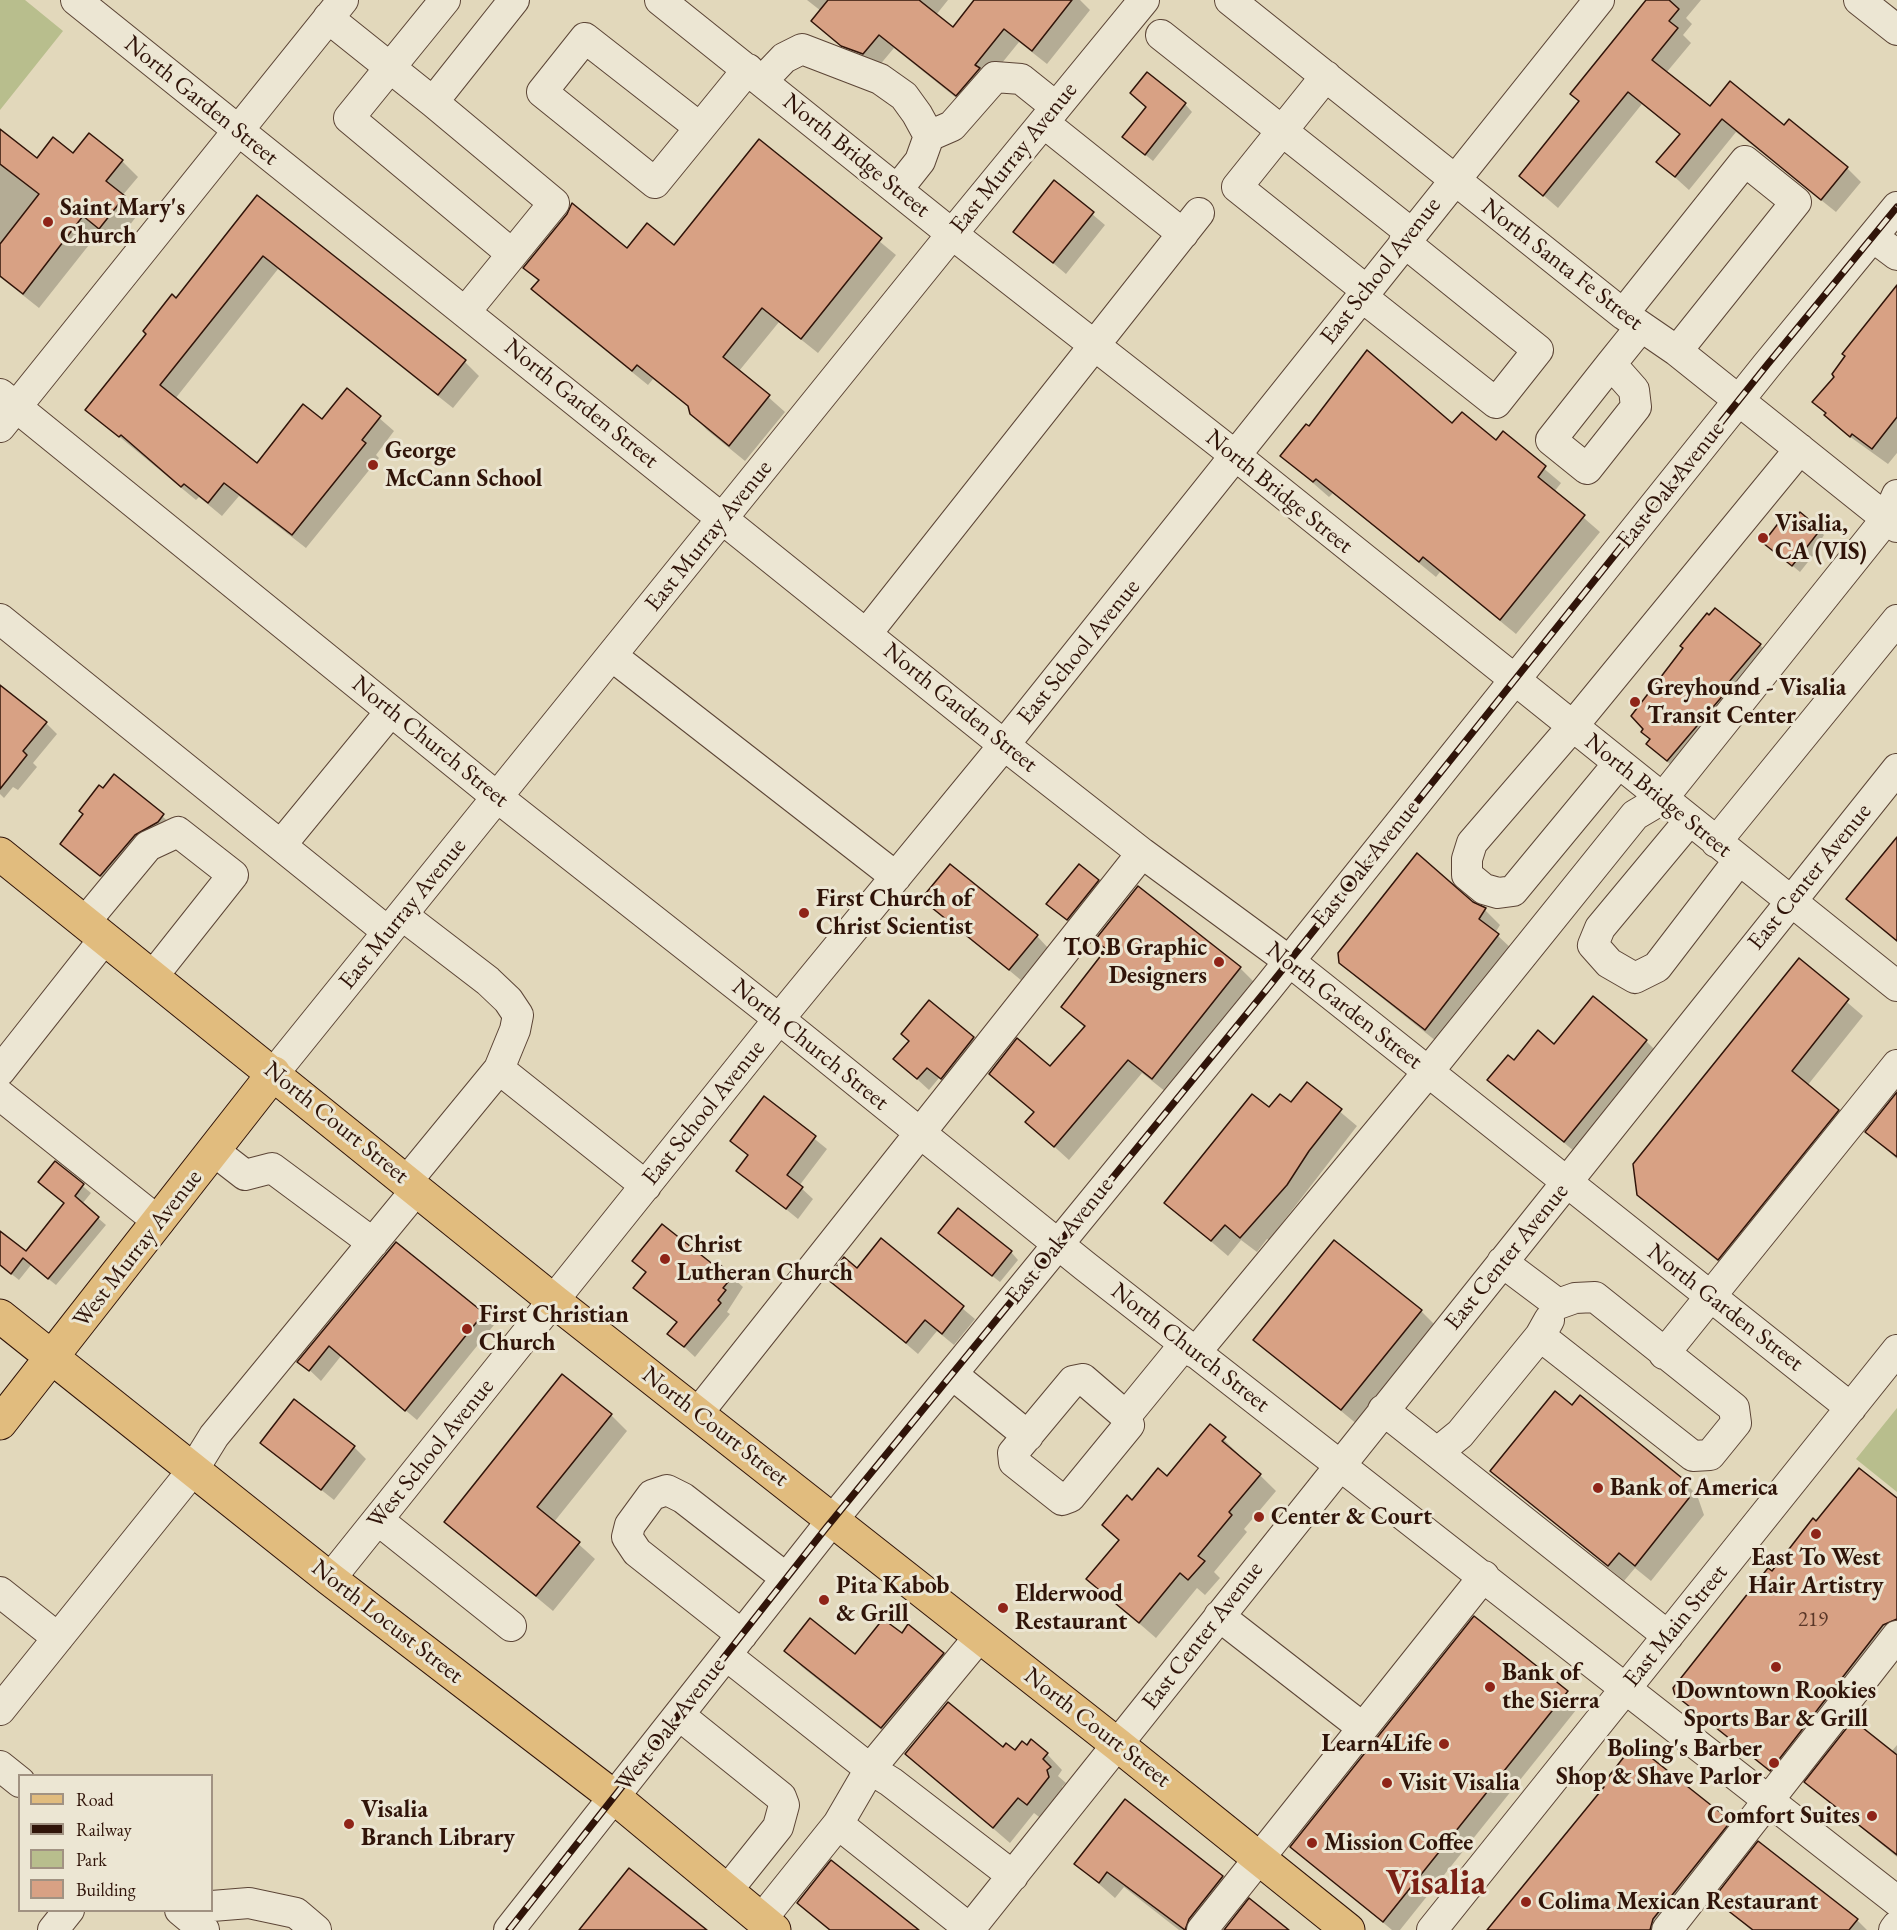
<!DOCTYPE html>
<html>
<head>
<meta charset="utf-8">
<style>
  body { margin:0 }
  #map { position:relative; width:1897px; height:1930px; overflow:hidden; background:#e2d8bb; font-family:"EB Garamond",serif }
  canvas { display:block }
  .legend { position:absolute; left:18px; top:1774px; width:195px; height:138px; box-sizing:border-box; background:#ece6d3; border:2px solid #a19282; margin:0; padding:8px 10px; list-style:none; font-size:18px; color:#301409 }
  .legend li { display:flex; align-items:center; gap:12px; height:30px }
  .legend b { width:30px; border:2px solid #a19282 }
</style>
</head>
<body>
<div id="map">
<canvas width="1897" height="1930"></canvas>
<ul class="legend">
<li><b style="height:8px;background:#e1bc7e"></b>Road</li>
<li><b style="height:8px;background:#301409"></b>Railway</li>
<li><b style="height:16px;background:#b8be8d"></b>Park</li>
<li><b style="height:16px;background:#d8a184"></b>Building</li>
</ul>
</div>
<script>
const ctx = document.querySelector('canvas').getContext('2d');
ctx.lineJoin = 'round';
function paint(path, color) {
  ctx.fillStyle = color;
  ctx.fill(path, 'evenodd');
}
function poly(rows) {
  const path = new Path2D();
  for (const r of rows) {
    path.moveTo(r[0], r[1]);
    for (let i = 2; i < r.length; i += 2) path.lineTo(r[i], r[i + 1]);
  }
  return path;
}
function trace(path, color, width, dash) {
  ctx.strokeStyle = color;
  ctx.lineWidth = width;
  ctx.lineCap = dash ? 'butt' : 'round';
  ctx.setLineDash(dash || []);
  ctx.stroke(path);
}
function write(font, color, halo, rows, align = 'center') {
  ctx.font = font + ' "EB Garamond",serif';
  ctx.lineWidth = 6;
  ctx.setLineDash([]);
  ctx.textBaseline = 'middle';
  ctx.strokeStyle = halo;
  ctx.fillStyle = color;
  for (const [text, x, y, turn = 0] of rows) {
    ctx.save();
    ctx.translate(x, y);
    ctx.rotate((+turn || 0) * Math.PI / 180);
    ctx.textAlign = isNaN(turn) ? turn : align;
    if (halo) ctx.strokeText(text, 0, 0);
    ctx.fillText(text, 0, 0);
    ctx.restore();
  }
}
paint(poly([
  [0,0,25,0,63,31,0,110],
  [1897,1408,1897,1492,1856,1459]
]), '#b8be8d');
paint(poly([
  [807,0,948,0,936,15,953,29,977,0,1080,0,1090,10,1047,64,1019,42,989,79,970,109,894,48,878,67,857,59,813,21,821,11],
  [1648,0,1701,0,1686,18,1692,24,1683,35,1691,43,1666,73,1710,108,1784,127,1847,168,1861,182,1836,212,1736,132,1689,190,1658,162,1680,135,1642,104,1558,208,1521,176,1580,101],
  [1185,104,1192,112,1153,161,1132,144],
  [0,131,37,160,74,155,122,161,138,177,122,196,139,213,116,243,100,231,39,308,0,277],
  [759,142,896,255,818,353,779,322,739,371,785,412,745,461,707,430,691,413,690,408,653,379,648,385,549,305,533,289,539,282,525,268,627,250,675,247],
  [1054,182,1105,225,1066,274,1015,231],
  [257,197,465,362,479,376,453,408,278,269,175,399,257,465,322,421,347,390,394,431,376,455,379,458,306,548,239,496,222,516,199,497,196,500,87,410],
  [1897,300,1897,453,1888,464,1842,431,1815,402],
  [1453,426,1497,442,1503,434,1561,483,1554,492,1600,532,1516,634,1440,572,1436,577,1333,493,1329,497,1282,456,1310,428],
  [1817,528,1824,535,1821,540,1823,543,1800,572,1765,543],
  [1760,645,1775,660,1683,776,1648,744,1651,740,1643,732,1660,683,1658,681,1685,649],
  [0,700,46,723,57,734,33,763,37,767,18,790,13,787,4,798,0,794],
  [114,776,175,827,113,887,62,844],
  [1897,840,1897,942,1848,899],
  [1098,881,1105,888,1075,927,1056,911],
  [923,899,1037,936,1048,948,1022,981],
  [1472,904,1485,910,1500,925,1495,933,1514,951,1441,1045,1357,978,1340,962],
  [1097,940,1240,968,1254,982,1166,1092,1142,1073,1069,1160,1027,1122,1035,1113,1050,1069,1085,1028,1063,1007,1107,951],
  [1799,961,1863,1016,1807,1086,1853,1126,1733,1274,1638,1195],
  [973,1038,985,1050,953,1090,939,1078,929,1090,895,1059],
  [1646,1041,1662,1057,1581,1157,1489,1080,1514,1062,1555,1046],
  [1307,1084,1357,1126,1269,1240,1267,1239,1257,1252,1241,1240,1228,1256,1166,1203,1269,1110,1291,1105],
  [1897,1095,1897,1159,1867,1132],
  [764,1098,827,1149,799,1186,813,1199,798,1219,738,1170,749,1156,732,1141],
  [55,1163,91,1193,82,1204,106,1225,56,1285,31,1265,19,1280,0,1265,0,1233,26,1254,65,1204,47,1189],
  [881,1240,975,1319,954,1345,937,1331,918,1354,829,1278,857,1270],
  [948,1241,1011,1252,1018,1260,1000,1282],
  [396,1244,494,1325,417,1420,341,1356,321,1381,300,1361],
  [634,1261,715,1268,732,1277,743,1287,727,1312,730,1314,695,1357,669,1333,678,1323,635,1288,647,1273],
  [1421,1311,1437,1327,1358,1425,1255,1340],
  [1572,1407,1681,1479,1697,1495,1704,1515,1651,1581,1635,1568,1624,1581,1492,1471],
  [611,1415,627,1431,554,1522,595,1559,553,1611,446,1522],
  [1210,1426,1276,1491,1244,1529,1247,1532,1214,1572,1220,1578,1205,1595,1197,1588,1156,1638,1088,1579,1120,1541,1132,1502,1167,1478],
  [262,1443,354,1447,366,1459,334,1500],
  [1897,1500,1897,1641,1785,1784,1676,1695,1772,1573,1817,1523],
  [1475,1618,1580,1705,1400,1930,1392,1930,1292,1847],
  [902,1635,943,1654,959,1669,898,1743,802,1667,786,1651,855,1656],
  [1897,1745,1897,1857,1806,1782,1891,1752],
  [1003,1749,1047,1754,1062,1770,1058,1776,1066,1783,1062,1787,1065,1794,1043,1820,1034,1813,1010,1843,907,1754],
  [1730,1822,1744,1836,1670,1930,1489,1930],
  [1076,1864,1222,1877,1238,1893,1208,1930,1179,1930,1124,1887,1115,1898],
  [1715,1899,1857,1920,1867,1930,1751,1930],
  [799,1903,916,1930,829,1930]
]), '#0003');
const building = poly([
  [828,0,919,0,953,27,974,0,1072,0,1032,51,1004,29,975,65,980,68,956,96,879,35,863,54,841,46,811,21,828,0],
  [1646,0,1669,0,1679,9,1669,21,1678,28,1652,60,1710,106,1730,81,1784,125,1789,119,1848,167,1821,200,1722,119,1675,177,1656,162,1680,134,1628,92,1543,196,1519,176,1579,101,1570,94,1646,0],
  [1147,72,1186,103,1145,155,1122,137,1146,107,1130,93,1147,72],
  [0,129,37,158,53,137,73,153,89,133,123,160,106,181,125,196,99,229,83,216,23,294,0,276,0,244,39,194,0,164,0,129],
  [759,139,882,238,801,339,762,308,723,357,770,395,729,446,690,414,688,406,637,365,632,371,531,289,539,280,523,268,567,214,572,203,627,248,647,223,674,245,759,139],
  [1054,180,1094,212,1053,263,1013,232,1054,180],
  [257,195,466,360,438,395,263,256,160,385,257,463,303,404,322,419,347,388,381,416,362,440,366,443,292,535,224,483,208,503,184,484,181,487,121,435,119,437,85,410,146,334,143,331,172,294,176,298,257,195],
  [1897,285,1897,417,1872,449,1852,434,1850,437,1824,415,1826,413,1812,402,1834,377,1832,374,1845,356,1842,354,1897,285],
  [1367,350,1452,423,1462,412,1496,440,1503,431,1546,466,1538,477,1585,515,1500,620,1423,557,1419,562,1316,479,1313,482,1280,456,1306,424,1309,426,1367,350],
  [1787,512,1796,518,1800,512,1818,527,1814,532,1817,534,1792,566,1763,543,1787,512],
  [1715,608,1761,644,1728,683,1731,686,1667,761,1646,744,1650,739,1641,732,1643,729,1631,716,1683,648,1680,646,1707,613,1709,615,1715,608],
  [0,685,47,722,23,751,27,755,0,789,0,685],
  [114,774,164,814,158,822,135,835,100,876,60,844,83,814,79,811,99,785,103,788,114,774],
  [1897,837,1897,941,1846,899,1897,837],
  [1417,853,1473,902,1486,908,1479,919,1499,934,1425,1030,1339,963,1338,953,1417,853],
  [950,864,1038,935,1009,970,921,899,950,864],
  [1079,864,1099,880,1067,920,1046,904,1079,864],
  [1138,886,1241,967,1152,1079,1128,1060,1054,1147,1025,1122,1034,1112,989,1074,1017,1038,1050,1066,1085,1026,1061,1007,1106,949,1095,940,1138,886],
  [1799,958,1849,999,1792,1071,1839,1110,1718,1260,1637,1195,1633,1164,1799,958],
  [1593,996,1647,1040,1564,1142,1487,1080,1508,1055,1514,1060,1538,1030,1554,1044,1593,996],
  [929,1000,974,1037,941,1079,927,1068,917,1079,893,1059,909,1041,901,1034,929,1000],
  [1307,1082,1342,1109,1309,1151,1287,1185,1240,1238,1225,1225,1211,1241,1164,1203,1252,1094,1269,1107,1280,1094,1291,1102,1307,1082],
  [1897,1092,1897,1157,1865,1132,1897,1092],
  [764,1096,816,1136,787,1175,803,1187,786,1209,736,1171,748,1155,730,1141,764,1096],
  [55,1161,84,1184,75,1196,99,1217,48,1279,23,1258,11,1274,0,1265,0,1231,26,1251,64,1203,38,1182,55,1161],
  [958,1208,1012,1251,992,1276,938,1233,958,1208],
  [662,1224,715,1266,717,1262,733,1276,723,1288,726,1290,718,1300,721,1303,684,1347,667,1334,677,1322,633,1288,646,1272,632,1261,662,1224],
  [881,1238,964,1306,942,1334,925,1320,906,1343,827,1279,844,1257,857,1268,881,1238],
  [1334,1240,1422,1310,1341,1410,1253,1340,1334,1240],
  [396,1242,484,1313,405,1411,329,1346,309,1371,297,1362,396,1242],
  [562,1374,612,1414,537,1507,580,1542,536,1596,444,1522,562,1374],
  [1555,1391,1572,1405,1580,1395,1682,1478,1689,1498,1635,1566,1619,1553,1608,1566,1490,1471,1555,1391],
  [294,1399,355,1446,321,1490,260,1443,294,1399],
  [1210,1424,1226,1437,1222,1441,1261,1474,1229,1512,1232,1515,1198,1556,1205,1561,1188,1580,1180,1573,1139,1623,1086,1579,1119,1540,1102,1525,1127,1495,1132,1500,1158,1468,1167,1476,1210,1424],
  [1859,1468,1897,1498,1897,1619,1883,1625,1770,1771,1675,1695,1673,1688,1768,1568,1772,1571,1813,1518,1816,1521,1859,1468],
  [1474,1616,1568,1691,1383,1922,1290,1847,1474,1616],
  [810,1618,855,1654,883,1619,902,1633,908,1624,944,1653,881,1728,784,1651,810,1618],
  [948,1702,1003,1747,1006,1743,1015,1750,1022,1741,1027,1745,1031,1739,1048,1753,1043,1759,1051,1767,1047,1770,1049,1777,1027,1805,1018,1798,993,1828,905,1754,948,1702],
  [1853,1720,1897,1755,1897,1855,1804,1782,1853,1720],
  [1634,1744,1731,1821,1653,1919,1650,1930,1487,1930,1604,1787,1602,1785,1634,1744],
  [1125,1799,1223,1876,1189,1919,1185,1930,1107,1872,1099,1883,1074,1864,1125,1799],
  [1758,1841,1858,1919,1849,1930,1753,1930,1713,1899,1758,1841],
  [831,1860,919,1930,830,1930,797,1903,831,1860],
  [629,1868,707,1930,579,1930,629,1868],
  [1249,1898,1289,1930,1224,1930,1249,1898]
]);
paint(building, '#d8a184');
trace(building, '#301409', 1.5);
const minor = poly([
  [76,0,1004,745,1142,853,1289,961,1851,1408],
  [445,0,349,118,512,254],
  [660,0,952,234,1236,456,1897,986],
  [1230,0,1623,314,1677,351,1897,527],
  [1859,0,1897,30],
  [328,18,433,102,514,0],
  [1161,35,1411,233],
  [1326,76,1237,187,1366,290],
  [763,80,784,58,802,49,880,79,904,96,917,114,929,136,920,161,897,190],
  [433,102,554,203,466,311],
  [1044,123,1183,234],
  [699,127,585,38,542,92,655,183,748,69],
  [929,136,952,126,995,77,1021,79,1056,107],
  [1873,237,1897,255],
  [1361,296,1496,403,1538,350,1404,242],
  [1623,314,1745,161,1796,202,1677,351],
  [1611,364,1634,390,1636,407,1587,469,1551,440,1611,364,1640,328],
  [0,394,497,797,779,1019,1085,1266,1897,1901],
  [0,427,343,0],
  [0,619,388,932],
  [867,633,1199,213],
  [612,656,896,877],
  [1618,764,1513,891,1498,893,1484,889,1467,875,1467,859,1472,843,1572,727,1800,449],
  [1689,821,1600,928,1593,945,1609,963,1635,978,1657,967,1739,860],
  [290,834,391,711],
  [1716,842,1897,620],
  [402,915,488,981,508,1000,518,1015,515,1030,499,1069,407,1181],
  [85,922,148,846,178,832,233,875,153,976],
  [499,1069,646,1186],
  [0,1071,105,938],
  [274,1073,952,234,1144,0],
  [0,1095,159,1222],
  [214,1151,245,1175,272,1168,373,1243],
  [1502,1262,1558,1304,1575,1298,1595,1297,1734,1408,1736,1423,1710,1455,1693,1456,1540,1336],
  [1195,1353,1428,1072,1635,815,1662,799,1887,518,1897,495],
  [1664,1354,1897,1065],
  [952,1374,1028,1436],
  [1083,1379,1126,1416,1129,1425,1070,1497,1062,1500,1014,1462,1013,1453,1073,1381,1083,1379],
  [1383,1410,1435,1451,1444,1447,1460,1434,1540,1336,1549,1320],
  [698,1413,1142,853],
  [1126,1416,1184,1345],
  [1435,1451,1668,1636],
  [378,1520,511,1626],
  [330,1579,779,1019,1004,745,1599,0],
  [0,1592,58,1638],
  [1219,1616,1363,1728],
  [742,1635,637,1552,627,1537,630,1525,652,1495,667,1490,683,1498,786,1578],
  [726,1655,870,1769,891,1782,1013,1876],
  [0,1710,193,1470,214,1436,417,1189],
  [679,1715,781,1797,784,1805,778,1827,726,1892],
  [0,1766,20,1782],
  [838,1824,870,1769,980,1636],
  [212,1906,249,1903,296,1913,316,1930],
  [180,1910,204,1930],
  [761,1920,838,1824,970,1929],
  [53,1930,69,1910],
  [509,1930,826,1528,1267,989,1767,365,1897,207],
  [969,1930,1897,769],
  [1202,1930,1484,1576],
  [1432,1930,1897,1350],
  [1667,1930,1897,1636],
  [1894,1930,1897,1926]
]);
const major = poly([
  [0,854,554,1301,1118,1745,1348,1930],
  [0,1316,330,1579,614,1797,774,1930],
  [0,1423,274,1073]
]);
trace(minor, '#5c4536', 32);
trace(major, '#301409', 35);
trace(minor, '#ece6d3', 30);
trace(major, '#e1bc7e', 33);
const rail = poly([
  [509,1930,826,1528,1267,989,1767,365,1897,207]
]);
trace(rail, '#301409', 7);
trace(rail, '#ece6d3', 4.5, [14]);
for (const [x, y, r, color] of [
  [48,222,6,"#8f2418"],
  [373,465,6,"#8f2418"],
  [1763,538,6,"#8f2418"],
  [1635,702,6,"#8f2418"],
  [804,913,6,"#8f2418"],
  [1219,962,6,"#8f2418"],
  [665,1259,6,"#8f2418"],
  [467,1329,6,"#8f2418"],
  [1598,1488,6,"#8f2418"],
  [1259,1517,6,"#8f2418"],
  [1816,1534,6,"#8f2418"],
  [824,1600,6,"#8f2418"],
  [1003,1608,6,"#8f2418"],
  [1776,1667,6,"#8f2418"],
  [1490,1687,6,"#8f2418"],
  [1444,1744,6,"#8f2418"],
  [1774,1763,6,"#8f2418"],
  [1387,1783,6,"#8f2418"],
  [1872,1816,6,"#8f2418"],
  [349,1824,6,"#8f2418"],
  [1312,1843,6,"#8f2418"],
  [1526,1902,6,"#8f2418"]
]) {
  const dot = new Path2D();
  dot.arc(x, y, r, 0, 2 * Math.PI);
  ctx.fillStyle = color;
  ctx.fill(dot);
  trace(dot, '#ece6d3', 2);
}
write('21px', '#5a3728', null, [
  ["219",1813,1620]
]);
write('24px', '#301409', '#ece6d3', [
  ["North Garden Street",201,101,39],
  ["North Bridge Street",856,156,39],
  ["East Murray Avenue",1014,158,-51],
  ["North Santa Fe Street",1562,265,38],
  ["East School Avenue",1381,271,-52],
  ["North Garden Street",581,404,39],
  ["East Oak Avenue",1671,485,-51],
  ["North Bridge Street",1279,492,39],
  ["East Murray Avenue",709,536,-51],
  ["East School Avenue",1079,652,-51],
  ["North Garden Street",960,708,39],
  ["North Church Street",430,742,39],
  ["North Bridge Street",1658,796,39],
  ["East Oak Avenue",1366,864,-51],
  ["East Center Avenue",1810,877,-51],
  ["East Murray Avenue",403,914,-51],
  ["North Garden Street",1344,1006,38],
  ["North Church Street",810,1045,39],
  ["East School Avenue",704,1113,-51],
  ["North Court Street",336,1123,39],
  ["East Oak Avenue",1060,1241,-51],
  ["West Murray Avenue",138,1249,-52],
  ["East Center Avenue",1507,1257,-51],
  ["North Garden Street",1725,1308,38],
  ["North Church Street",1190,1348,38],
  ["North Court Street",715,1427,38],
  ["West School Avenue",431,1454,-51],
  ["North Locust Street",387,1622,38],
  ["East Main Street",1676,1626,-51],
  ["East Center Avenue",1203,1636,-52],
  ["West Oak Avenue",671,1725,-52],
  ["North Court Street",1097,1728,38]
]);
write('bold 24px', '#301409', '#ece6d3', [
  ["Saint Mary's",60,208],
  ["Church",60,236],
  ["George",385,451],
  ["McCann School",385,479],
  ["Visalia,",1775,524],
  ["CA (VIS)",1775,552],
  ["Greyhound - Visalia",1647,688],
  ["Transit Center",1647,716],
  ["First Church of",816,899],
  ["Christ Scientist",816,927],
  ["T.O.B Graphic",1207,948,"right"],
  ["Designers",1207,976,"right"],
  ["Christ",677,1245],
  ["Lutheran Church",677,1273],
  ["First Christian",479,1315],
  ["Church",479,1343],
  ["Bank of America",1610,1488],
  ["Center & Court",1271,1517],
  ["East To West",1816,1558,"center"],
  ["Hair Artistry",1816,1586,"center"],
  ["Pita Kabob",836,1586],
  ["& Grill",836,1614],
  ["Elderwood",1015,1594],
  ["Restaurant",1015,1622],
  ["Bank of",1502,1673],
  ["the Sierra",1502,1701],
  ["Downtown Rookies",1776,1691,"center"],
  ["Sports Bar & Grill",1776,1719,"center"],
  ["Learn4Life",1432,1744,"right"],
  ["Boling's Barber",1762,1749,"right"],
  ["Shop & Shave Parlor",1762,1777,"right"],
  ["Visit Visalia",1399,1783],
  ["Visalia",361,1810],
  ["Branch Library",361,1838],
  ["Comfort Suites",1860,1816,"right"],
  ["Mission Coffee",1324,1843],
  ["Colima Mexican Restaurant",1538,1902]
], 'left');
write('bold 36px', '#7a1f14', '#ece6d3', [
  ["Visalia",1436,1884]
]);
</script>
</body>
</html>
